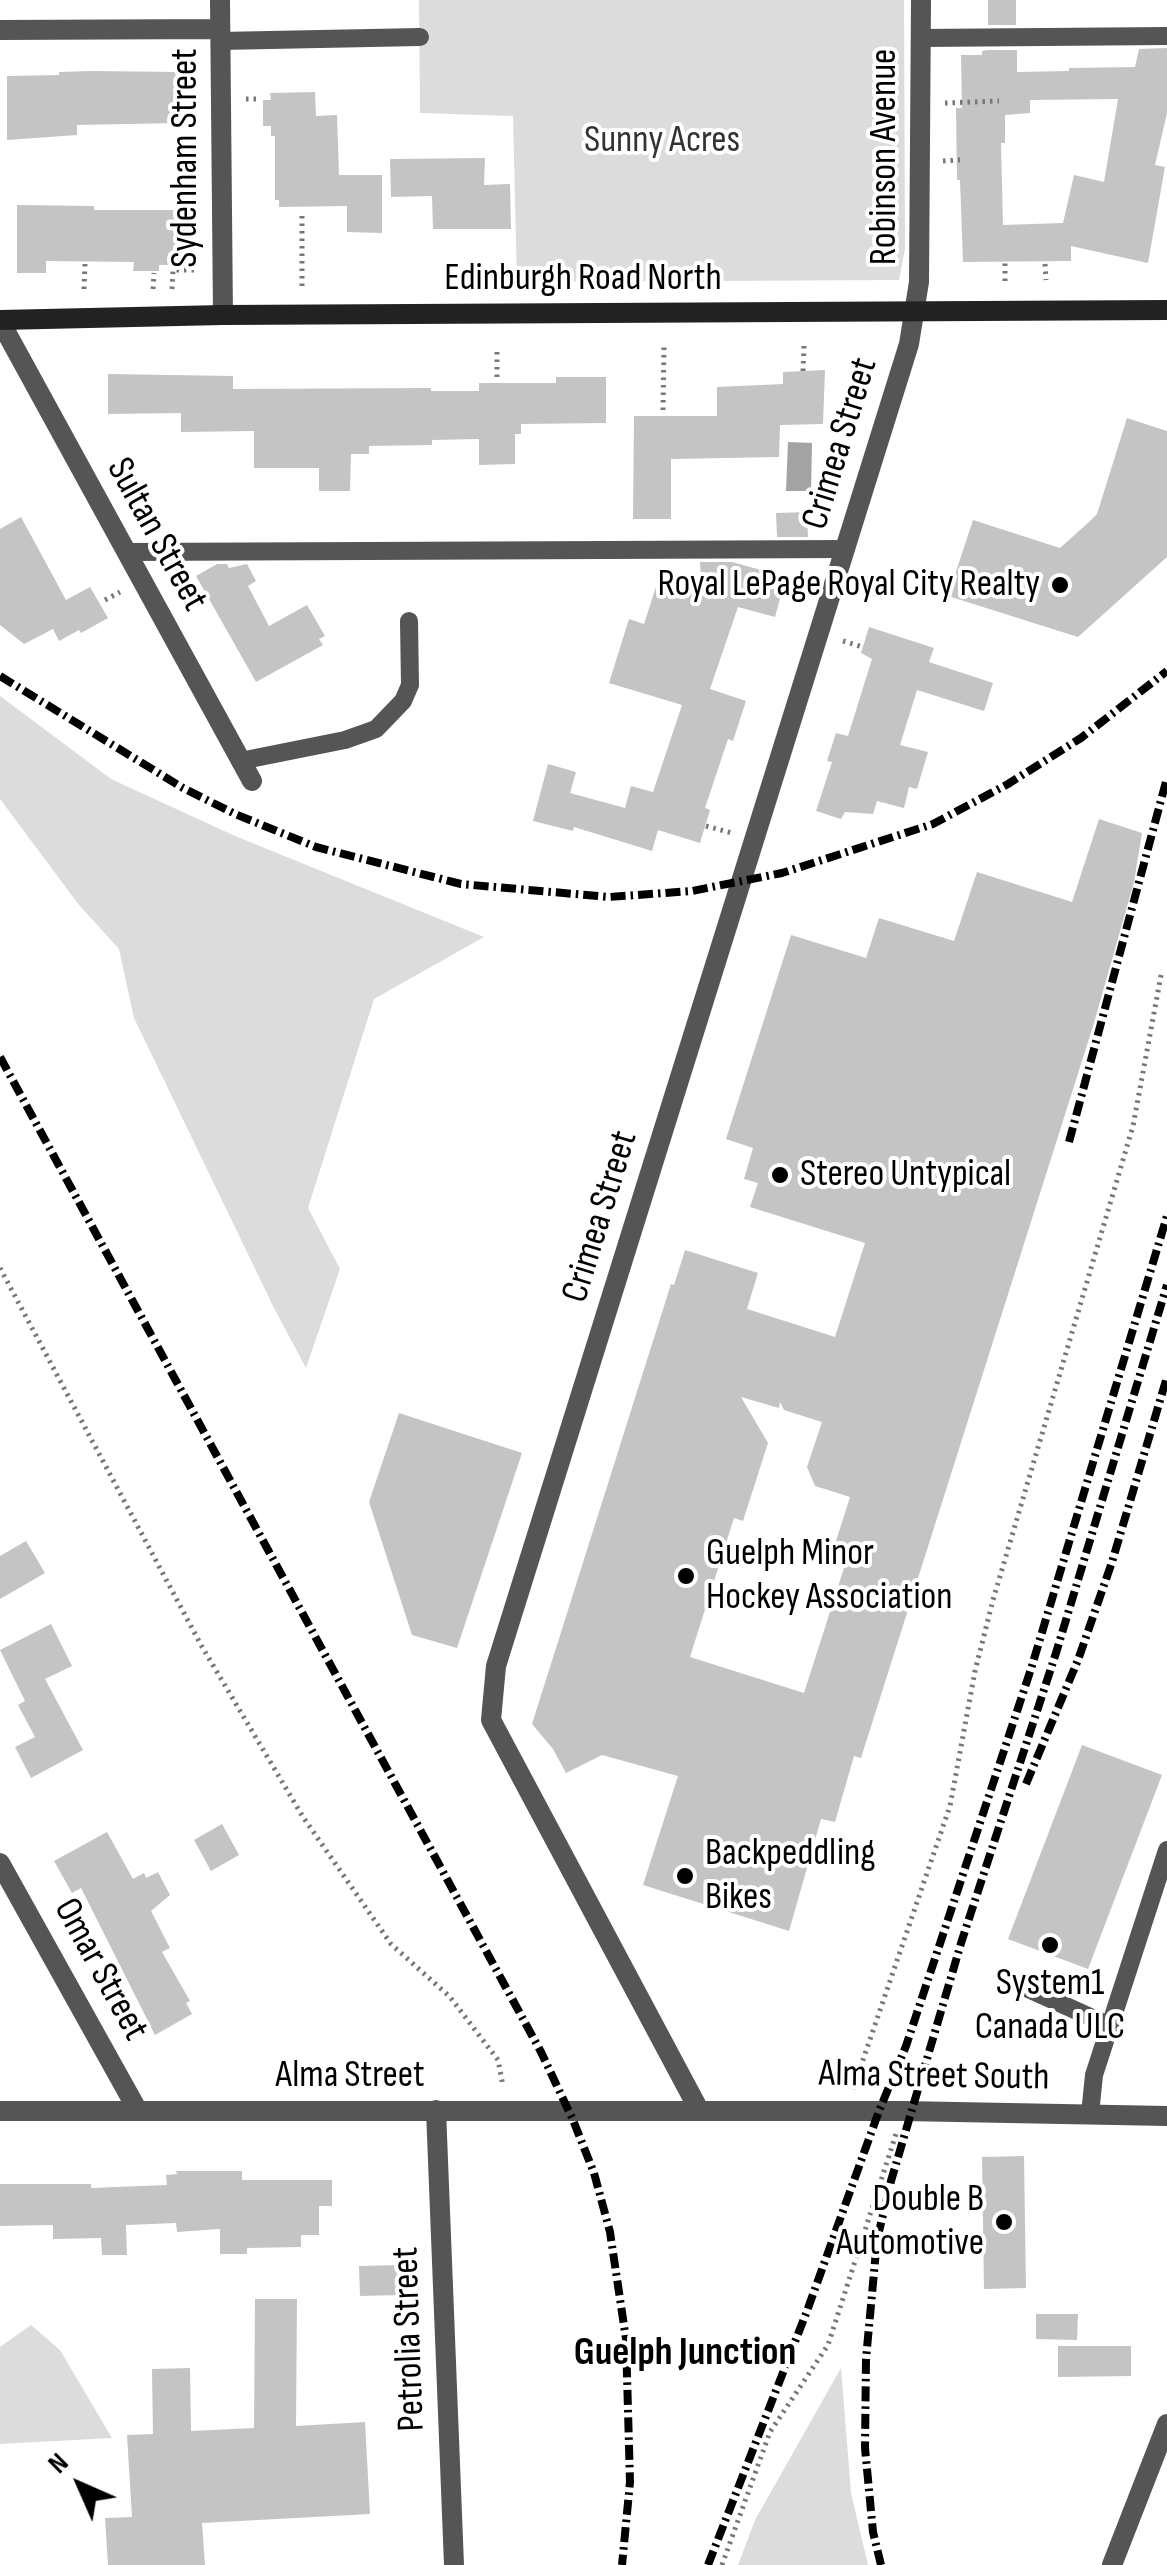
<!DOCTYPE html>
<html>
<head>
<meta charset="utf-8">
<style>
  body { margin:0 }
  #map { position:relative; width:1167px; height:2565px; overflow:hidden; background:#fff; font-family:"Sofia Sans Condensed",sans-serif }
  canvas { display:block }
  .north { position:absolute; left:30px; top:2435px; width:100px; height:100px; -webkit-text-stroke:8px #fff; paint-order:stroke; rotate:315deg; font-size:28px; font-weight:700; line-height:40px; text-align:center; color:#000 }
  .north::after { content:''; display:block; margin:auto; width:35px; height:45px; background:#000; clip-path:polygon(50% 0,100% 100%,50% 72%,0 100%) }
</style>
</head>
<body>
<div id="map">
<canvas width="1167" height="2565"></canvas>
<div class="north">N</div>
</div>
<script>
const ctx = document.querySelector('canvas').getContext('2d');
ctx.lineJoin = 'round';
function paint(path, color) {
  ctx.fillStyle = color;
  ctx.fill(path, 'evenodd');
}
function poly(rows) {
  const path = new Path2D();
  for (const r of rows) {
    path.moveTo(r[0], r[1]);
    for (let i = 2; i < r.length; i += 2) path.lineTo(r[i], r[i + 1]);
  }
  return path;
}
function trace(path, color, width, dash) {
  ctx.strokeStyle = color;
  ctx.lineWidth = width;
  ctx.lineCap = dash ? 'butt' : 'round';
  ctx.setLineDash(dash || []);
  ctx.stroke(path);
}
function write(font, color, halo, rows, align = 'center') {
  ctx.font = font + ' "Sofia Sans Condensed",sans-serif';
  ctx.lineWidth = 8;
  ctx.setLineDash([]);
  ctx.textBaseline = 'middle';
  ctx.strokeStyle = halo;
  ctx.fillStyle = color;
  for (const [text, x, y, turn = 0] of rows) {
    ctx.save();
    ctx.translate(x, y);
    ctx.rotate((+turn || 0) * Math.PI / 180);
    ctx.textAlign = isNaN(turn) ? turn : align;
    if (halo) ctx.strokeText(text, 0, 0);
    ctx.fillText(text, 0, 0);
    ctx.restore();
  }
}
paint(poly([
  [419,0,904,0,905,249,899,280,517,282,513,116,420,113],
  [0,696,111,779,235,836,484,937,374,999,308,1208,340,1269,306,1368,274,1308,134,1018,119,949,79,905,0,799],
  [31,2325,60,2350,112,2438,0,2444,0,2347],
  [841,2368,851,2493,868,2565,738,2565,755,2520]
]), '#dcdcdc');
paint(poly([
  [788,442,812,443,811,491,786,491]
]), '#a3a3a3');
paint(poly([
  [988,0,1016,0,1016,25,988,25],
  [1167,48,1167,113,1155,165,1165,167,1148,263,1071,246,1071,261,963,262,960,180,957,180,956,108,962,108,961,55,982,55,982,51,988,50,1017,50,1017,72,1069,71,1069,68,1135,67,1139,49],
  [1118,99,1104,182,1074,175,1063,223,1003,225,1001,143,1005,143,1005,115,1030,113,1030,100],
  [92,71,178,72,178,123,77,125,77,135,7,140,7,76,59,75,59,72],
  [315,92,316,116,337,115,339,175,382,175,382,233,347,232,347,206,279,207,279,200,275,200,275,136,271,136,271,126,263,126,263,100,271,100,270,93],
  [485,158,484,185,510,184,511,229,433,229,432,196,391,197,390,159],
  [17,205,94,206,94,210,183,210,183,265,159,265,159,271,133,271,134,262,46,261,46,273,17,273],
  [825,370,823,424,780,425,779,457,671,459,671,519,633,519,634,416,717,416,717,387,783,384,783,372],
  [108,374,233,376,233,389,431,388,431,391,479,391,479,383,556,383,556,377,606,377,606,423,521,424,521,434,515,434,515,464,479,465,479,439,432,440,432,445,369,446,369,454,351,454,350,491,319,491,319,468,254,468,254,431,181,432,181,413,108,414],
  [1127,418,1167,431,1167,557,1078,637,948,596,973,520,1060,548,1089,522,1097,514],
  [807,512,808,537,777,537,776,513],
  [21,517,66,600,90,587,108,618,81,633,79,630,59,641,53,629,24,644,0,625,0,529],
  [700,562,732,562,786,577,775,617,738,607,710,689,746,701,733,741,728,739,705,808,710,810,700,843,658,830,652,851,574,827,573,831,533,821,548,764,576,772,570,793,625,808,631,786,653,792,682,705,609,683,629,619,644,624,662,568,701,581],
  [217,564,227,564,229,568,247,564,256,581,248,586,269,626,307,605,325,636,319,639,323,645,256,682,196,576],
  [869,627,934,648,929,662,993,683,984,711,917,690,900,745,928,752,917,789,909,787,904,808,877,801,873,814,845,812,841,819,816,811,832,762,827,761,836,733,848,736,872,659,861,653],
  [1099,819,1142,833,1134,882,1094,1023,861,1758,854,1756,835,1822,821,1819,789,1931,643,1885,678,1776,602,1755,566,1773,553,1749,532,1724,671,1284,674,1285,685,1250,758,1273,747,1309,835,1337,865,1243,750,1207,758,1183,744,1179,753,1148,726,1139,791,935,866,958,879,918,954,941,977,872,1072,902],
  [741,1397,779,1408,780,1402,784,1410,822,1422,807,1467,815,1486,850,1497,836,1541,851,1546,804,1693,690,1657,734,1518,743,1521,768,1443],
  [399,1413,522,1453,457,1648,412,1635,369,1502],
  [26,1541,45,1573,0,1599,0,1556],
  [51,1624,72,1666,45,1679,83,1750,31,1778,15,1747,35,1737,18,1705,25,1701,0,1650],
  [1082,1745,1162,1775,1088,1969,1008,1939],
  [222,1824,239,1855,211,1871,194,1840],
  [107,1832,133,1879,144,1873,146,1878,158,1872,170,1895,151,1911,170,1948,162,1952,190,2001,186,2003,192,2014,155,2035,81,1888,72,1893,54,1861],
  [1024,2156,1026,2288,984,2289,982,2157],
  [176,2171,242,2171,242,2180,332,2180,332,2206,319,2206,319,2235,301,2235,301,2247,247,2248,247,2254,220,2254,220,2229,177,2232,176,2223,126,2225,127,2255,102,2255,101,2238,53,2239,53,2225,0,2226,0,2184,91,2184,91,2188,167,2185,166,2175,177,2174],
  [400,2265,401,2295,360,2296,359,2266],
  [255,2299,297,2299,296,2426,365,2422,370,2514,202,2523,205,2565,108,2565,105,2518,132,2517,127,2435,153,2434,152,2369,190,2368,191,2431,254,2428],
  [1036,2314,1078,2314,1077,2340,1036,2339],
  [1058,2346,1131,2346,1131,2376,1058,2377]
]), '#c4c4c4');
trace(poly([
  [246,99,261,99],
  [945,103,999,101],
  [943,161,960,160],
  [1045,264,1046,280],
  [1005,281,1005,260],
  [302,286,302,212],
  [84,289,85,264],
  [153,289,154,273],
  [172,289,173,270,194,270],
  [803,371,804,346],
  [497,377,497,348],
  [663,410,664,347],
  [105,600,120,592],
  [843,641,863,647],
  [706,826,732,833],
  [0,1268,201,1645,303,1817,391,1944,450,1997,498,2060,503,2086],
  [853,2089,950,1806,975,1671,993,1600,1133,1126,1162,970],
  [722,2565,770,2432,828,2345,896,2134]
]), '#777', 5, [2.5, 5]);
trace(poly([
  [921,38,1167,36],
  [220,41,420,37],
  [126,552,846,549],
  [240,761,345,740,376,729,403,701,410,685,409,621],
  [1013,1982,1110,2026],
  [1090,2114,1094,2075,1167,1850]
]), '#555', 18);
trace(poly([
  [220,0,223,315],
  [0,30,220,29],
  [0,321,252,781],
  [0,1863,138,2111],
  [436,2110,454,2565],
  [699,2110,491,1720,496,1666,909,344,919,282,921,0],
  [0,2111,903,2111,1167,2116],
  [1112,2565,1167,2424]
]), '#555', 20);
trace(poly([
  [0,320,223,315,1167,310]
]), '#222', 20);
trace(poly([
  [0,676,183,788,235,814,316,847,461,884,609,897,692,891,782,873,933,824,1008,784,1081,738,1167,671],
  [0,1057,541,2052,573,2120,594,2173,610,2232,626,2339,630,2482,622,2565],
  [1069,1142,1167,778],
  [1026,1784,1078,1660,1112,1562,1167,1377],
  [708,2565,807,2311,879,2111,906,2046,1031,1669,1167,1216],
  [881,2565,873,2532,865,2448,866,2359,877,2240,891,2181,962,1940,1056,1653,1167,1285]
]), '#000', 8, [15, 5, 2.5, 5]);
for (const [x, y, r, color] of [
  [1060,585,10,"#000"],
  [780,1175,10,"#000"],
  [686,1576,10,"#000"],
  [685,1876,10,"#000"],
  [1050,1945,10,"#000"],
  [1004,2222,10,"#000"]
]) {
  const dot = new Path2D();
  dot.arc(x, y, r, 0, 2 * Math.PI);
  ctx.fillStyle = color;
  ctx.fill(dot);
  trace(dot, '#fff', 4);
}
write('38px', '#333', '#fff', [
  ["Sunny Acres",662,141]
]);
write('38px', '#000', '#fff', [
  ["Robinson Avenue",885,157,-90],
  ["Sydenham Street",186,158,-90],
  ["Edinburgh Road North",583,279],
  ["Crimea Street",841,444,-73],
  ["Sultan Street",156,535,61],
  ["Crimea Street",601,1217,-73],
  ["Omar Street",100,1970,61],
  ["Alma Street",350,2076],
  ["Alma Street South",934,2077,1],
  ["Petrolia Street",410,2339,-92]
]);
write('38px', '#000', '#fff', [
  ["Royal LePage Royal City Realty",1040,585,"right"],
  ["Stereo Untypical",800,1175],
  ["Guelph Minor",706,1554],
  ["Hockey Association",706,1598],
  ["Backpeddling",705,1854],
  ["Bikes",705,1898],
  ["System1",1050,1984,"center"],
  ["Canada ULC",1050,2028,"center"],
  ["Double B",984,2200,"right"],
  ["Automotive",984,2244,"right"]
], 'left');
write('bold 40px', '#000', '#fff', [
  ["Guelph Junction",685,2354]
]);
</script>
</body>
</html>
